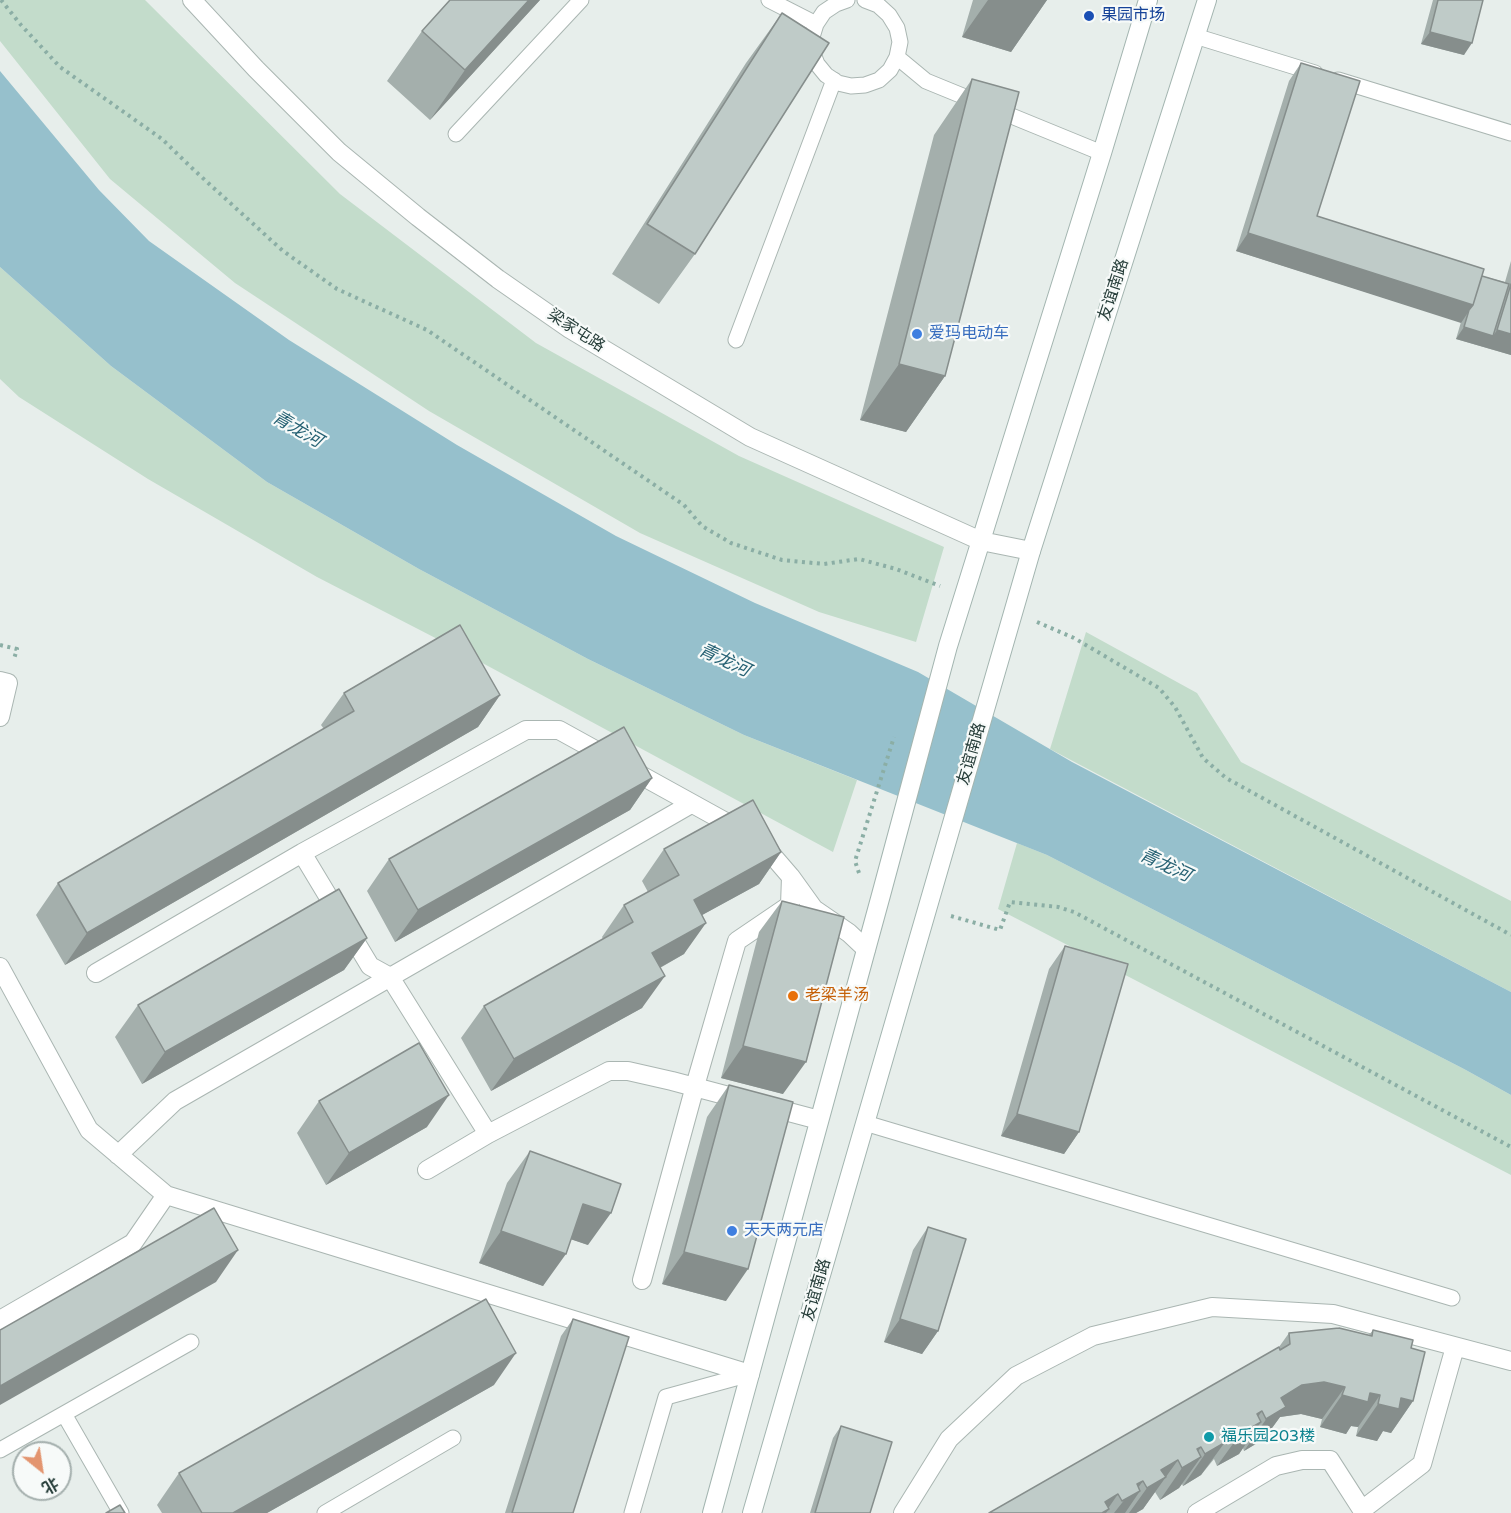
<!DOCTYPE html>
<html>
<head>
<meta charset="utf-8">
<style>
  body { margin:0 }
  #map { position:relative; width:1511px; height:1513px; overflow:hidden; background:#e7eeeb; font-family:"Varela Round","Noto Sans SC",sans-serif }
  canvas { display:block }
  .north { position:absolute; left:12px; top:1441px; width:60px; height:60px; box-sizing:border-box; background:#f7faf9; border:2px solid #a4afad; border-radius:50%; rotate:150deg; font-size:16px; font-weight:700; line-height:24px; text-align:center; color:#273e3a }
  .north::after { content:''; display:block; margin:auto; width:21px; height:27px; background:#e39570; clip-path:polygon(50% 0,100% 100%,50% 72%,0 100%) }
</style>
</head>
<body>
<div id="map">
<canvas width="1511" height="1513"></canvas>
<div class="north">北</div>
</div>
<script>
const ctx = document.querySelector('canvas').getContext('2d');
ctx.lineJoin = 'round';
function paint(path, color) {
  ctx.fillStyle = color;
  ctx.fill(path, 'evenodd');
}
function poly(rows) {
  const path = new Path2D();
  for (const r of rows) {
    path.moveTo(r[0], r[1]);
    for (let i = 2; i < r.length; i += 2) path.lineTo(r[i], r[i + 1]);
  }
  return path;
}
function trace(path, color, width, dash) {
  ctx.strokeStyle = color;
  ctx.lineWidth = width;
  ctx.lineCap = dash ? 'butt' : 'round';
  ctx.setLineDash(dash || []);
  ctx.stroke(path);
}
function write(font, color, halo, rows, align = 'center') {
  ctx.font = font + ' "Varela Round","Noto Sans SC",sans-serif';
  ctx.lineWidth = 4.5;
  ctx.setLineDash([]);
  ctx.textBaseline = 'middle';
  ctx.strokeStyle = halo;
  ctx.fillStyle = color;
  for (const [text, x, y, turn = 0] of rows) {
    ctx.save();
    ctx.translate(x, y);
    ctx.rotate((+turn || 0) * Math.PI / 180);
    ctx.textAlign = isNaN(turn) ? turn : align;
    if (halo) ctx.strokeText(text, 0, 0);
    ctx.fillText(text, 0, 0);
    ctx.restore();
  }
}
paint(poly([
  [0,0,145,0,340,194,536,343,739,456,944,547,916,642,819,612,640,533,429,411,235,283,110,179,0,41],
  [0,267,111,366,267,482,419,569,588,659,744,735,857,780,833,852,449,645,317,577,148,479,19,397,0,379],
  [1086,632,1197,693,1241,762,1511,901,1511,992,1050,749],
  [1017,843,1047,855,1464,1069,1511,1095,1511,1175,998,909]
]), '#c3dccb');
paint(poly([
  [0,71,99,190,149,241,289,340,457,445,616,536,755,603,918,672,1072,762,1511,992,1511,1095,1464,1069,1047,855,744,735,588,659,419,569,267,482,111,366,0,267]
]), '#96c0cc');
const service = poly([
  [769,0,816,24],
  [847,0,836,4,824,12,816,24,812,37,812,51,817,64,826,75,838,83,851,86,865,85,879,80,890,70,897,57,900,42,897,28,889,15,878,5,865,0],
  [1195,36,1315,73],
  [897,57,926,81,1102,153],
  [1338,80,1511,133],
  [456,134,581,0],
  [736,340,834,80],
  [865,1123,1452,1298],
  [64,1414,121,1513],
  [0,1450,191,1342],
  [325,1513,453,1438],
  [632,1513,666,1397,750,1374]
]);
const minor = poly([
  [302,853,370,966,390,977,488,1134,609,1071,628,1071,672,1081,819,1120],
  [0,967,89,1130,166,1195,750,1374],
  [96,973,302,853,526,730,559,730,760,841,791,877,814,909,849,933,866,949],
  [118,1155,175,1101,691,804],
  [427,1170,488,1134],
  [642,1280,695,1086,737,941,790,905,791,877],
  [0,1320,133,1243,166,1195],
  [1362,1510,1422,1464,1455,1347],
  [903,1513,949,1439,1016,1376,1093,1336,1212,1307,1333,1314,1511,1361],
  [1197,1513,1276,1466,1302,1460,1330,1460,1364,1513]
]);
const tertiary = poly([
  [192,0,256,69,339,152,418,217,498,279,570,329,750,437,981,541,1031,551],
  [0,681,8,683,0,717]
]);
const secondary = poly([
  [712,1513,881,895,948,646,1102,153,1148,0],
  [752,1513,1031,551,1207,0]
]);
trace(service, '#aab6b2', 17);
trace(minor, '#aab6b2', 20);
trace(tertiary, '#aab6b2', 20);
trace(secondary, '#a3b5b0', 20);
trace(poly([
  [1,0,21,25,60,67,162,139,195,171,283,251,337,289,427,330,684,505,702,526,731,543,782,560,824,564,859,559,896,569,940,586],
  [1037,622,1074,638,1159,688,1175,707,1203,758,1226,778,1511,935],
  [0,645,17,649,14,659],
  [859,873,855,861,894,737],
  [951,916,1000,930,1010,902,1058,907,1074,912,1511,1147]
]), '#8baea5', 4, [3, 4.5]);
trace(service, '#fff', 15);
trace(minor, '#fff', 18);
trace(tertiary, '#fff', 18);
trace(secondary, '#fff', 18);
paint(poly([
  [450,0,540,0,430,120,387,81,422,31],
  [973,0,1047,0,1011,52,962,37],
  [1433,0,1483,0,1464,55,1421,44],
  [782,13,695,254,659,304,612,274,746,63],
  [1301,63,1317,216,1482,276,1505,282,1511,261,1511,355,1456,339,1461,322,1236,251,1289,81],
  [972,79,945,376,906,432,860,420,934,135],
  [344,693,500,695,478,727,65,965,36,915,58,883,324,729,321,725],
  [652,778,630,810,395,942,367,891,389,859],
  [664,849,781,852,759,884,702,915,684,954,660,968,642,1008,491,1091,461,1038,484,1006,603,939,602,937,624,905,648,892,642,881],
  [782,901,783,1094,721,1078,759,932],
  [367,938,344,970,142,1084,115,1037,138,1005],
  [1065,946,1079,1132,1064,1154,1001,1136,1049,969],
  [729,1085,726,1301,662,1284,707,1117],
  [319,1101,427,1127,326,1185,297,1133],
  [530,1151,588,1245,571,1239,543,1286,479,1263,507,1183],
  [928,1227,938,1331,922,1354,884,1342,913,1250],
  [573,1319,573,1513,505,1513,561,1336],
  [1373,1330,1411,1348,1413,1401,1391,1433,1383,1431,1377,1441,1356,1436,1358,1427,1351,1426,1346,1434,1320,1427,1322,1419,1301,1414,1280,1417,1264,1439,1244,1451,1243,1448,1239,1454,1217,1466,1214,1459,1201,1475,1183,1486,1182,1484,1179,1488,1160,1500,1155,1492,1143,1509,1136,1513,989,1513,1279,1347,1289,1333,1369,1335],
  [494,1385,267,1513,162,1513,157,1505,179,1473],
  [841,1426,870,1513,810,1513,833,1438]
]), '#a4afac');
paint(poly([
  [529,0,540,0,430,120,465,70],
  [988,0,1047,0,1011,52,962,37],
  [1430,32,1472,43,1464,55,1421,44],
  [1248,233,1473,305,1461,323,1236,251],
  [1464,327,1493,336,1497,330,1511,334,1511,355,1456,339],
  [899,364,945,376,906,432,860,420],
  [500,695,478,727,65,965,87,933],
  [652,778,630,810,395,942,418,910],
  [781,852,759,884,671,932,694,900],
  [706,923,684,954,629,985,652,953],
  [367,938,344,970,142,1084,165,1052],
  [665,976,642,1008,491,1091,514,1059],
  [743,1046,806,1062,783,1094,721,1078],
  [449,1095,427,1127,326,1185,349,1153],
  [1017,1114,1079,1132,1064,1154,1001,1136],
  [583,1204,611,1213,588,1245,561,1236],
  [501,1231,566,1254,543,1286,479,1263],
  [238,1250,216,1282,0,1405,0,1386],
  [684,1252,748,1269,726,1301,662,1284],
  [900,1319,938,1331,922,1354,884,1342],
  [516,1353,494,1385,267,1513,233,1513],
  [1324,1382,1345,1387,1322,1419,1301,1414,1280,1417,1264,1439,1244,1451,1281,1398,1302,1385],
  [1370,1393,1380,1395,1358,1427,1351,1426,1346,1434,1320,1427,1342,1395],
  [1401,1398,1413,1401,1391,1433,1383,1431,1377,1441,1356,1436,1378,1404],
  [1262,1411,1250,1428,1261,1422,1239,1454,1217,1466,1240,1434,1257,1414],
  [1236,1427,1201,1475,1183,1486,1205,1454,1220,1436],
  [1201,1447,1190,1463,1201,1457,1179,1488,1160,1500,1182,1468,1197,1449],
  [1178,1460,1143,1509,1136,1513,1129,1513,1147,1488,1161,1470],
  [1143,1481,1132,1496,1140,1491,1125,1513,1114,1513,1137,1484],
  [1118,1494,1107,1510,1109,1509,1106,1513,1097,1513,1105,1502]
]), '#868e8c');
const building = poly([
  [450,0,529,0,465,70,422,31,450,0],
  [1438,0,1483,0,1472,43,1430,32,1438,0],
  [782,13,829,43,695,254,647,224,782,13],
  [1301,63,1360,81,1317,216,1484,269,1473,305,1248,233,1301,63],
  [972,79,1019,92,945,376,899,364,972,79],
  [1482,276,1509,284,1493,336,1464,327,1469,310,1473,305,1482,276],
  [1511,284,1511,334,1497,330,1511,284],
  [460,625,500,695,87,933,58,883,354,711,344,693,460,625],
  [624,727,652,778,418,910,389,859,624,727],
  [753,800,781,852,694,900,706,923,652,953,665,976,514,1059,484,1006,633,922,624,905,679,875,664,849,753,800],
  [339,889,367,938,165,1052,138,1005,339,889],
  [782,901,844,917,806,1062,743,1046,782,901],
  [1065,946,1128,964,1079,1132,1017,1114,1065,946],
  [419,1043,449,1095,349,1153,319,1101,419,1043],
  [729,1085,793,1102,748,1269,684,1252,729,1085],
  [530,1151,621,1184,611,1213,583,1204,566,1254,501,1231,530,1151],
  [214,1208,238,1250,0,1386,0,1330,214,1208],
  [928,1227,966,1239,938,1331,900,1319,928,1227],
  [486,1299,516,1353,233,1513,202,1513,179,1473,486,1299],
  [573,1319,629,1337,573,1513,512,1513,573,1319],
  [1339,1328,1372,1336,1373,1330,1413,1340,1411,1348,1425,1352,1413,1401,1401,1398,1399,1409,1378,1404,1380,1395,1370,1393,1368,1402,1342,1395,1345,1387,1324,1382,1302,1385,1281,1398,1286,1407,1266,1419,1262,1411,1257,1414,1261,1422,1240,1434,1236,1427,1220,1436,1224,1443,1205,1454,1201,1447,1197,1449,1201,1457,1182,1468,1178,1460,1161,1470,1166,1477,1147,1488,1143,1481,1137,1484,1140,1491,1122,1501,1118,1494,1105,1502,1109,1509,1102,1513,989,1513,1279,1347,1280,1350,1290,1344,1289,1333,1339,1328],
  [841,1426,892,1442,870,1513,815,1513,841,1426],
  [120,1505,125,1513,106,1513,120,1505]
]);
paint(building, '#bfcbc8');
trace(building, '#868e8c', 1.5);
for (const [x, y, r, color] of [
  [1089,16,6,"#1a4fb4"],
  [917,334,6,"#3f7fe0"],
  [793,996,6,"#e8710a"],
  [732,1231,6,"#3f7fe0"],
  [1209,1437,6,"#0f9aa8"]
]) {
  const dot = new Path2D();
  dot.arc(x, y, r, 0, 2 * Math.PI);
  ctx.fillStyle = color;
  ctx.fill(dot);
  trace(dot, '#f7faf9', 2);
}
write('16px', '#164399', '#f7faf9', [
  ["果园市场",1101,16]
], 'left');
write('16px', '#273e3a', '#f7faf9', [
  ["友谊南路",1114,290,-72],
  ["梁家屯路",576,331,33],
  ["友谊南路",972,754,-74],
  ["友谊南路",817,1290,-74]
]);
write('16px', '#366cbe', '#f7faf9', [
  ["爱玛电动车",929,334],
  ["天天两元店",744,1231]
], 'left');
write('16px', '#c56008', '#f7faf9', [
  ["老梁羊汤",805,996]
], 'left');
write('16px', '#0d838f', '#f7faf9', [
  ["福乐园203楼",1221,1437]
], 'left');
write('italic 18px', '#276274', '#f7faf9', [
  ["青龙河",297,430,30],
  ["青龙河",724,661,25],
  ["青龙河",1165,866,25]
]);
</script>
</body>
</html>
